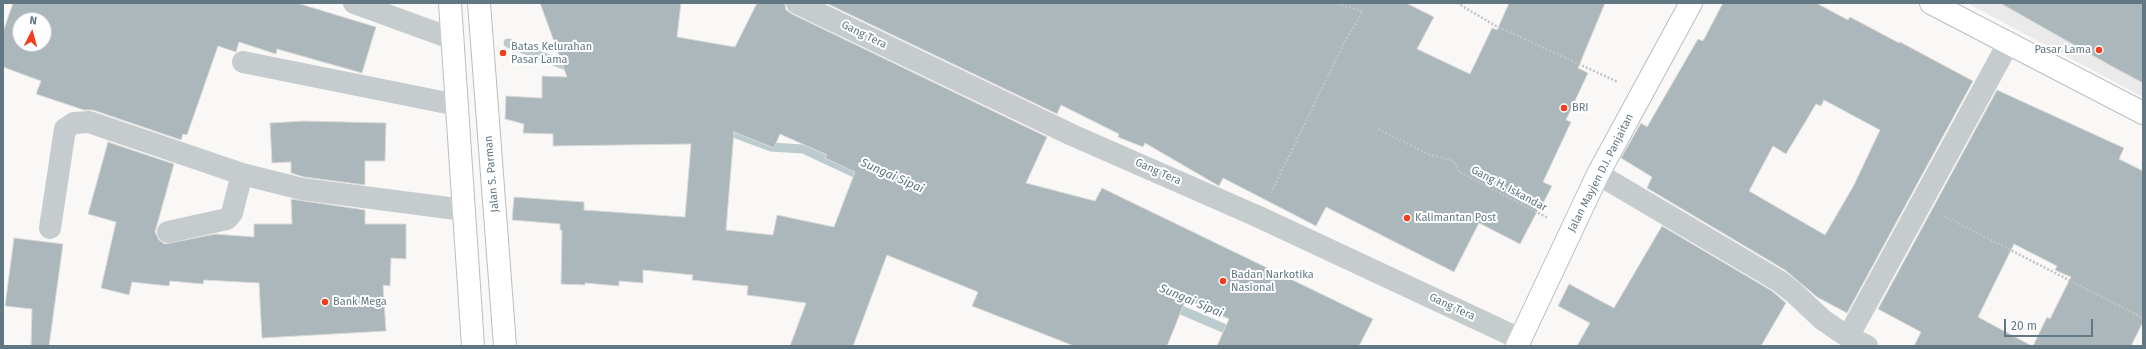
<!DOCTYPE html>
<html>
<head>
<meta charset="utf-8">
<style>
  body { margin:0 }
  #map { position:relative; width:2146px; height:349px; overflow:hidden; background:#f9f8f6; font-family:"Fira Sans",sans-serif }
  canvas { display:block }
  .frame { position:absolute; inset:0; border:4px solid #617783; pointer-events:none }
  .north { position:absolute; left:12px; top:12px; width:40px; height:40px; box-sizing:border-box; background:#fff; border:1px solid #c0c9cd; border-radius:50%; rotate:6deg; font-size:11px; font-weight:700; line-height:16px; text-align:center; color:#617783 }
  .north::after { content:''; display:block; margin:auto; width:14px; height:18px; background:#f23e1c; clip-path:polygon(50% 0,100% 100%,50% 72%,0 100%) }
  .scale { position:absolute; left:2004px; top:319px; width:89px; height:18px; box-sizing:border-box; border:2px solid #617783; border-top:0; padding-left:5px; font-size:12px; line-height:14px; white-space:nowrap; color:#617783; -webkit-text-stroke:3px #fff; paint-order:stroke }
</style>
</head>
<body>
<div id="map">
<canvas width="2146" height="349"></canvas>
<div class="frame"></div>
<div class="north">N</div>
<div class="scale">20 m</div>
</div>
<script>
const ctx = document.querySelector('canvas').getContext('2d');
ctx.lineJoin = 'round';
function paint(path, color) {
  ctx.fillStyle = color;
  ctx.fill(path, 'evenodd');
}
function poly(rows) {
  const path = new Path2D();
  for (const r of rows) {
    path.moveTo(r[0], r[1]);
    for (let i = 2; i < r.length; i += 2) path.lineTo(r[i], r[i + 1]);
  }
  return path;
}
function trace(path, color, width, dash) {
  ctx.strokeStyle = color;
  ctx.lineWidth = width;
  ctx.lineCap = dash ? 'butt' : 'round';
  ctx.setLineDash(dash || []);
  ctx.stroke(path);
}
function write(font, color, halo, rows, align = 'center') {
  ctx.font = font + ' "Fira Sans",sans-serif';
  ctx.lineWidth = 4;
  ctx.setLineDash([]);
  ctx.textBaseline = 'middle';
  ctx.strokeStyle = halo;
  ctx.fillStyle = color;
  for (const [text, x, y, turn = 0] of rows) {
    ctx.save();
    ctx.translate(x, y);
    ctx.rotate((+turn || 0) * Math.PI / 180);
    ctx.textAlign = isNaN(turn) ? turn : align;
    if (halo) ctx.strokeText(text, 0, 0);
    ctx.fillText(text, 0, 0);
    ctx.restore();
  }
}
paint(poly([
  [1967,3,2143,3,2143,97]
]), '#e9eae9');
trace(poly([
  [508,43,574,69],
  [723,129,771,147,803,149,865,178],
  [1172,306,1235,333]
]), '#bccbce', 9);
const building = poly([
  [13,3,297,3,376,27,362,73,277,49,276,54,239,42,236,52,218,46,187,135,183,134,181,140,93,110,84,110,36,94,41,81,3,67,3,32,13,3],
  [20,20,44,20,44,44,20,44,20,20],
  [540,3,681,3,677,37,735,47,757,3,785,3,786,10,792,14,1047,137,1026,183,1095,201,1102,188,1373,319,1359,346,1217,346,1229,319,1186,299,1167,346,1074,346,972,306,978,292,887,255,853,346,790,346,806,303,747,295,748,286,692,280,693,275,643,270,643,283,619,281,619,286,585,283,585,285,561,284,562,230,560,230,560,224,512,220,514,197,584,202,584,210,685,217,691,144,553,146,553,134,523,133,524,124,505,119,506,96,542,98,542,76,567,77,540,3],
  [734,132,774,148,780,134,827,155,825,158,855,172,834,227,777,215,773,235,726,230,734,132],
  [826,3,1406,3,1434,17,1417,49,1470,74,1492,28,1497,30,1509,3,1605,3,1578,68,1588,73,1566,120,1571,122,1543,182,1552,186,1540,209,1539,208,1520,244,1479,223,1454,272,1326,207,1316,226,1223,178,1219,186,1145,143,1143,147,1118,137,1119,134,1061,105,1057,114,826,3],
  [1723,3,1816,3,1848,20,1850,17,1899,43,1900,42,1973,81,1847,313,1817,297,1785,270,1647,188,1652,177,1621,158,1641,123,1647,127,1698,39,1703,41,1723,3],
  [1824,100,1880,130,1854,185,1825,235,1749,191,1773,146,1786,154,1816,104,1821,106,1824,100],
  [2000,3,2143,3,2143,83,2113,67,2000,3],
  [1997,90,2124,148,2119,159,2143,171,2143,322,2131,346,2033,346,2047,317,2050,319,2071,277,2055,270,2057,266,2014,244,1978,317,2032,346,1914,346,1921,332,1878,309,1997,90],
  [304,121,386,123,385,161,365,161,365,185,304,177,291,173,291,162,272,163,270,123,304,121],
  [108,142,174,164,155,232,159,240,165,244,215,234,254,237,254,224,292,224,291,199,365,210,365,224,406,224,406,259,391,258,390,286,383,285,386,331,262,338,259,283,204,280,203,284,170,281,169,286,132,282,129,295,101,288,116,222,88,214,108,142],
  [1662,226,1772,291,1786,303,1761,346,1577,346,1590,323,1558,306,1569,284,1614,308,1662,226],
  [14,238,63,244,49,346,31,346,32,309,5,306,14,238]
]);
paint(building, '#acb7bb');
trace(building, '#dadad8', 1);
const major = poly([
  [1931,3,2143,113],
  [1517,346,1598,174,1691,3]
]);
const highway = poly([
  [450,3,473,346],
  [479,3,505,346]
]);
trace(major, '#b9bec1', 24);
trace(highway, '#babec1', 24);
trace(poly([
  [1457,3,1496,26,1618,82],
  [1378,129,1430,155,1454,161,1459,172,1548,218],
  [1271,193,1345,41,1363,12,1337,3],
  [1944,216,2143,318]
]), '#c1c4c6', 2.5, [2, 2]);
trace(poly([
  [354,3,453,39],
  [797,3,1072,135,1259,217,1520,339],
  [243,62,457,105],
  [1598,174,1779,281,1793,292,1823,320,1848,337,1867,346],
  [50,228,65,129,74,123,89,122,242,174,302,189,464,210],
  [168,232,227,219,232,213,242,174],
  [1848,337,2009,42]
]), '#c6cbce', 22);
trace(major, '#fff', 22);
trace(highway, '#fff', 22);
for (const [x, y, r, color] of [
  [2099,50,4,"#f23e1c"],
  [503,53,4,"#f23e1c"],
  [1564,108,4,"#f23e1c"],
  [1407,218,4,"#f23e1c"],
  [1223,281,4,"#f23e1c"],
  [325,302,4,"#f23e1c"]
]) {
  const dot = new Path2D();
  dot.arc(x, y, r, 0, 2 * Math.PI);
  ctx.fillStyle = color;
  ctx.fill(dot);
  trace(dot, '#fff', 1.5);
}
write('11px', '#617783', '#fff', [
  ["Gang Tera",864,35,26],
  ["Gang Tera",1158,172,24],
  ["Jalan Mayjen D.I. Panjaitan",1601,173,-63],
  ["Jalan S. Parman",492,174,-95],
  ["Gang H. Iskandar",1509,189,28],
  ["Gang Tera",1452,307,25]
]);
write('11px', '#617783', '#fff', [
  ["Batas Kelurahan",511,47],
  ["Pasar Lama",511,60],
  ["Pasar Lama",2091,50,"right"],
  ["BRI",1572,108],
  ["Kalimantan Post",1415,218],
  ["Badan Narkotika",1231,275],
  ["Nasional",1231,288],
  ["Bank Mega",333,302]
], 'left');
write('italic 12px', '#5c777d', '#fff', [
  ["Sungai Sipai",892,176,24],
  ["Sungai Sipai",1191,301,23]
]);
</script>
</body>
</html>
